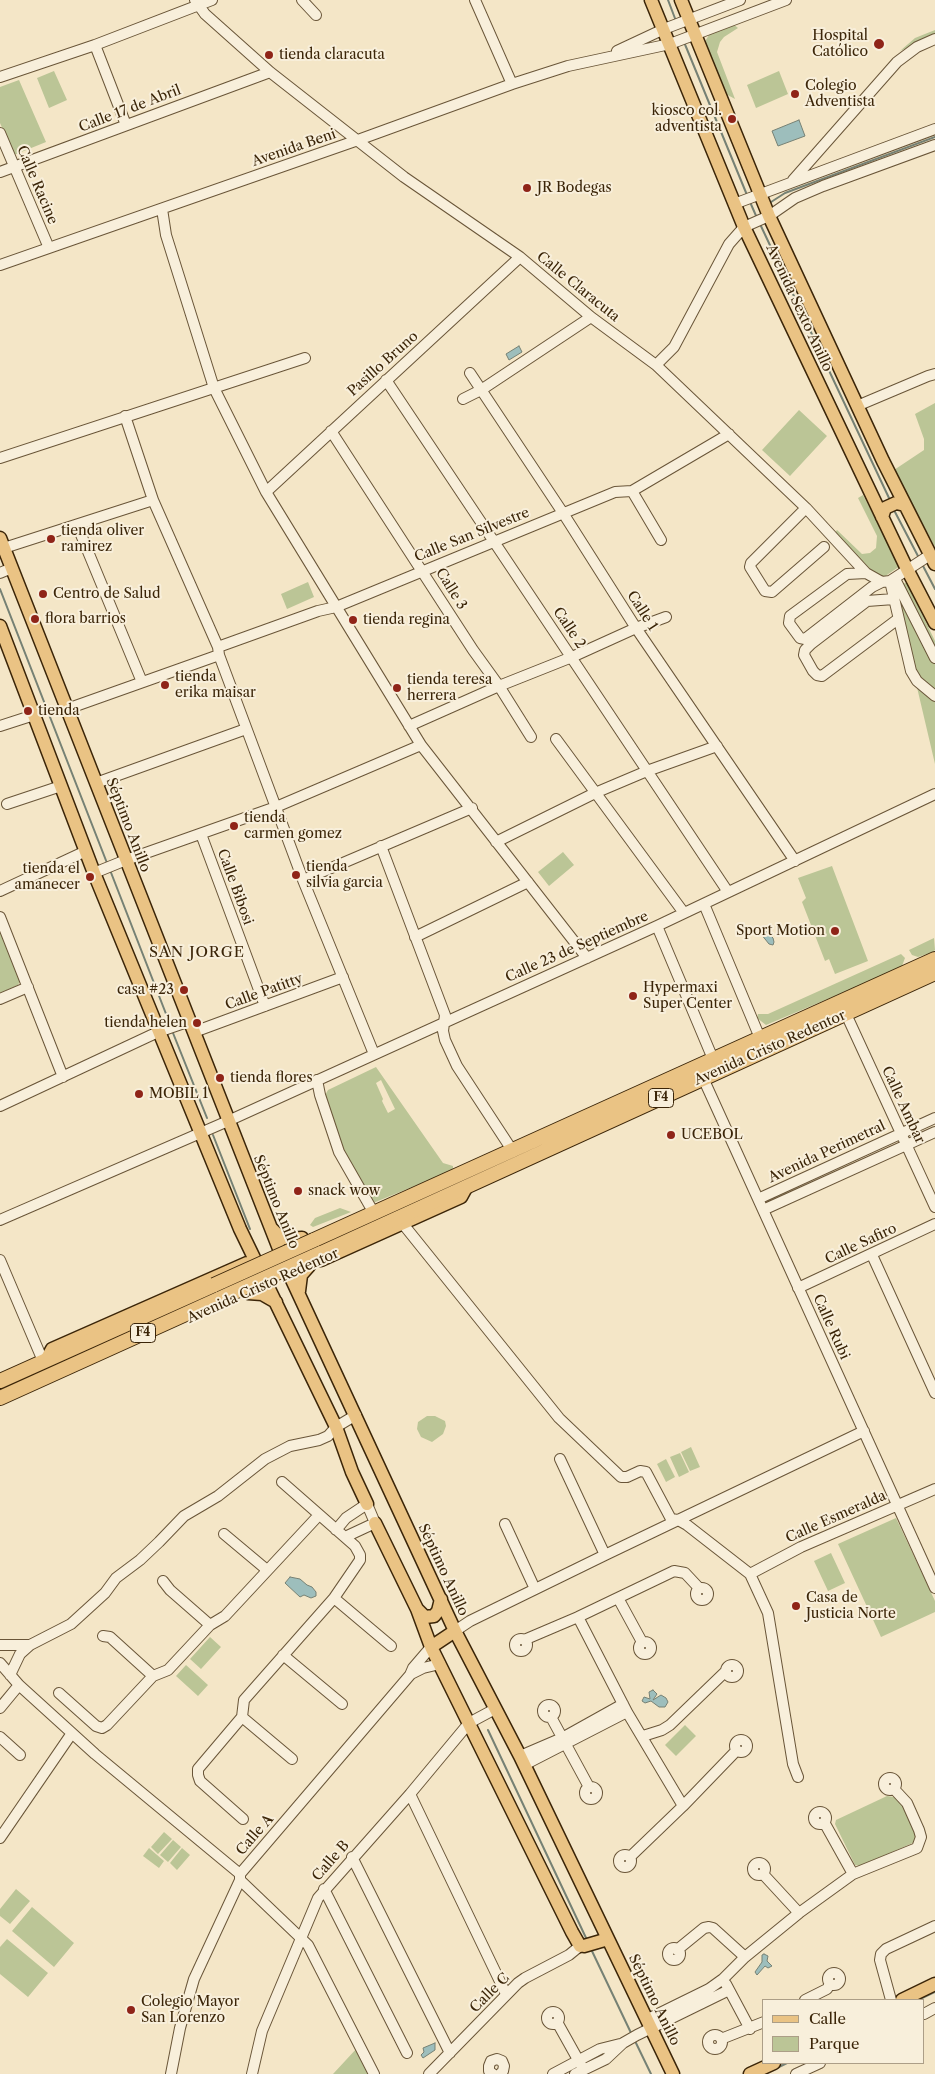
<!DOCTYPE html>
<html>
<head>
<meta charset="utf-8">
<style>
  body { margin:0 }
  #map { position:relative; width:935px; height:2074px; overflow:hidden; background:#f4e6c7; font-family:"Libre Caslon Text",serif }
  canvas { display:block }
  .legend { position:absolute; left:762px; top:1999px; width:162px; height:65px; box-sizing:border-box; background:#f8efdb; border:1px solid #ac9e87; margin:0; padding:6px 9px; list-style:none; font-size:15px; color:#3b2508 }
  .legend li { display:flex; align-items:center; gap:10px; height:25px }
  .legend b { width:25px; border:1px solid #ac9e87 }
</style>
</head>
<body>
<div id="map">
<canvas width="935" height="2074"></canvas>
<ul class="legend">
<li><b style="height:6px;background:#eac384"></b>Calle</li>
<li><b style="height:14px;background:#bbc596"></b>Parque</li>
</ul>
</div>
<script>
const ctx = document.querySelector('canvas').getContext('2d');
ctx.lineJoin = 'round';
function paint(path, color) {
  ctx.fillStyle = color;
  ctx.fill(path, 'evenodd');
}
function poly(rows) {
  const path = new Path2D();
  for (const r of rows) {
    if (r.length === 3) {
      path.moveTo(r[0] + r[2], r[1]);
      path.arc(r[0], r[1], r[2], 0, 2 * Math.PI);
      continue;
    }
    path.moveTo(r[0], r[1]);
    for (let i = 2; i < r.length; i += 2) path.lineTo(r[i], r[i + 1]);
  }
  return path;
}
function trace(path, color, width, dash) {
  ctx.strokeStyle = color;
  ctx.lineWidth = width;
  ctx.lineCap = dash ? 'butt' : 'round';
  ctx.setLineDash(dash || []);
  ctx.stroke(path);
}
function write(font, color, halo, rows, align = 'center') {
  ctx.font = font + ' "Libre Caslon Text",serif';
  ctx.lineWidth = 4;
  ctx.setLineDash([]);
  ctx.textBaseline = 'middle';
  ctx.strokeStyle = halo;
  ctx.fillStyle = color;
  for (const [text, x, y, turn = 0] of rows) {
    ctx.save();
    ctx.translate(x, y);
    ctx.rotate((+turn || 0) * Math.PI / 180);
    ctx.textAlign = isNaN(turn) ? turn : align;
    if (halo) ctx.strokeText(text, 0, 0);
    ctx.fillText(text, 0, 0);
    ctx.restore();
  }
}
paint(poly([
  [733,24,738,28,724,37,720,42,717,52,735,99,722,92,704,43,709,35],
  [935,30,935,35,900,51,915,38],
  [54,71,67,100,49,108,37,78],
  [779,71,788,94,756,108,747,85],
  [19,80,46,142,14,155,0,123,0,87],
  [935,403,935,547,894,470,924,450,924,439,915,414],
  [799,410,827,436,790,476,762,450],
  [863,495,900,566,884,577,868,569,834,534,837,530,862,554,870,553,876,548,877,536,858,498],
  [308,582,314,597,287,609,281,594],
  [905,583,907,583,935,641,935,764,904,632,895,588],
  [563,852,574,865,549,886,538,872],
  [832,866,868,961,835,974,829,959,825,961,802,902,806,898,798,878],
  [0,927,21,979,18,985,0,993],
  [934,938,935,950,933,952,918,957,912,955,909,950],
  [901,954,905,958,902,966,875,979,766,1025,757,1018,758,1014,768,1014],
  [376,1067,443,1163,453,1166,453,1169,444,1174,373,1203,364,1186,342,1151,324,1097,328,1090],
  [381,1080,395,1109,388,1113,382,1101,383,1099,376,1083],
  [340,1208,351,1212,313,1227,310,1225,315,1218],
  [427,1416,435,1416,445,1421,446,1426,443,1434,432,1442,421,1437,417,1429,418,1422],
  [691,1447,700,1467,690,1471,681,1452],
  [680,1453,689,1472,679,1477,670,1457],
  [666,1459,675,1477,666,1482,657,1464],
  [896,1518,935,1601,935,1612,881,1637,838,1544],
  [831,1553,845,1583,828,1591,814,1561],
  [210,1637,221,1647,201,1669,190,1659],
  [186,1665,208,1685,198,1696,176,1676],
  [685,1725,696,1736,676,1756,665,1745],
  [887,1796,900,1798,918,1838,915,1842,860,1866,855,1865,835,1824,836,1820],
  [164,1832,172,1839,158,1854,151,1847],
  [173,1840,181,1847,168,1862,160,1855],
  [149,1848,164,1861,159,1868,143,1856],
  [182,1848,190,1855,177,1870,170,1863],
  [16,1889,30,1901,10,1924,0,1916,0,1909],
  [32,1907,74,1943,54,1967,12,1931],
  [7,1939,48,1973,28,1997,0,1974,0,1947],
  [358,2047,371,2074,333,2074]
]), '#bbc596');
const water = poly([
  [799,120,805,136,778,146,772,131,799,120],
  [519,346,522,352,509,360,506,354,519,346],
  [765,930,773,938,774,942,773,945,769,944,761,934,765,930],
  [290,1577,300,1579,307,1585,312,1587,316,1592,316,1596,311,1598,304,1595,300,1597,285,1583,290,1577],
  [653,1690,657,1694,653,1700,661,1695,666,1698,668,1702,665,1707,659,1707,651,1701,645,1703,642,1701,644,1697,650,1699,649,1692,653,1690],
  [764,1954,768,1956,767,1961,772,1966,768,1968,765,1966,757,1975,755,1972,762,1962,762,1955,764,1954],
  [435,2043,435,2050,423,2058,421,2055,424,2052,423,2048,435,2043]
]);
paint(water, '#9dbebc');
trace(water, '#768174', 1);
trace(poly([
  [668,0,676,21],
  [684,42,747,195],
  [750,202,757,218],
  [768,204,785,193,935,137],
  [760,224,889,498],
  [895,512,919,558],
  [922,564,935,589],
  [0,589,107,863],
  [110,870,168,1019],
  [173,1033,207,1118],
  [213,1135,250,1229],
  [488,1730,587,1940],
  [591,1949,632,2035],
  [918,2000,935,1992],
  [635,2041,651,2074],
  [777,2068,787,2063]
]), '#768174', 2);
const minor = poly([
  [195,0,205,14,270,72,404,177,520,257,591,317,656,365,806,508,866,573,882,582,890,581,930,555],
  [302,0,316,15],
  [475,0,512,84],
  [95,45,126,125],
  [617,51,664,29,740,0],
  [0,77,95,45,212,0],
  [0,133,49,248],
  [0,172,270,72],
  [793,180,897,62,917,47,935,39],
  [734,204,935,129],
  [162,209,166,235,214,388,266,492,421,745,587,958],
  [0,265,358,140,512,84,568,66,670,44,786,0],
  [656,365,674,347,729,244,744,227,769,216,795,198,823,186,935,145],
  [470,373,563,513,636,628,795,861],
  [386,380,728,892],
  [463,399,481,390,591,317],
  [857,406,928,376,935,374],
  [125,416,153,500,218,647,219,655,303,880,374,1054],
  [331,431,473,650,499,686,531,737],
  [0,458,305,358],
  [632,491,661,540],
  [266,492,520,257],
  [806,508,751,563,750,567,765,591,772,592,824,547],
  [77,525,142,682],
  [4,548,153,500],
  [0,573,12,568],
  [866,573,847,574,790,616,789,623,800,638,805,639,872,587,882,582],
  [895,579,935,658],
  [890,581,911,671,917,681,935,696],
  [894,599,867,601,811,644,805,650,804,655,813,671,817,675,822,676,898,619],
  [218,647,318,611,336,607,615,492,632,491,729,434],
  [67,709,219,655],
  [0,726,34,715],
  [409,726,499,686,572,657,636,628,666,617],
  [556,739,684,913],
  [96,783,246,729],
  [7,804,61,786],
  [201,834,265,1006],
  [496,842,595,793,647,771,717,746],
  [381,846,445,1015,443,1031,445,1040,457,1066,512,1150],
  [94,873,126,860,276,807,421,745],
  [303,880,472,808],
  [0,891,86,851],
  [704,904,760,1038],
  [0,917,63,1077],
  [657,926,713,1059],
  [415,937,528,882],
  [0,999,28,987],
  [846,1014,935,1207],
  [194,1032,343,977],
  [703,1078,935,1588],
  [317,1080,320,1095,339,1152,371,1208],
  [0,1106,158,1032,190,1021],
  [758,1199,935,1118],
  [763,1210,935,1132],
  [0,1220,228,1121,657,926,935,794],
  [403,1224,559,1418,621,1477,627,1477,640,1471,646,1472,671,1519,678,1520,687,1525,750,1574,768,1613,793,1764,798,1777],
  [872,1255,935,1393],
  [0,1260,43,1361],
  [798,1288,935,1224],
  [560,1459,605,1555],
  [505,1524,535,1589],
  [336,1530,346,1518,367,1504,375,1523,345,1537],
  [224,1534,267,1570],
  [750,1574,801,1547,935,1489],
  [163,1581,170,1590,210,1625],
  [702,1594,6],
  [334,1598,391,1646],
  [618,1598,642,1642],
  [578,1617,627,1712,683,1806],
  [455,1631,470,1621,605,1555,864,1431],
  [103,1636,110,1637,153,1676],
  [521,1645,6],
  [524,1640,578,1617,674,1571,685,1573,699,1588],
  [645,1648,6],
  [0,1645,30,1645,71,1624,105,1593,116,1578,140,1560,159,1542,184,1516,218,1496,265,1459,290,1446,319,1440,328,1436,336,1427,356,1415],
  [283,1655,342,1704],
  [0,1663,19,1685,95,1754,240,1874],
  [732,1671,6],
  [411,1674,423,1668,440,1664],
  [10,1675,20,1654,30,1645],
  [59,1693,96,1726,102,1728,107,1725,153,1676,168,1670,210,1625,225,1616,319,1515],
  [549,1711,6],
  [0,1708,19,1685],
  [242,1717,292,1759],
  [551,1717,589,1787],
  [643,1736,662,1730,670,1725,726,1671],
  [0,1737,20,1755],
  [741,1746,6],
  [520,1756,562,1738,623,1704],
  [524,1765,627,1712],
  [890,1784,6],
  [591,1793,6],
  [410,1794,506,1994],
  [820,1818,6],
  [243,1819,200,1781,198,1775,198,1769,242,1717,244,1700,334,1598,360,1560,360,1555,355,1546,282,1482],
  [824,1822,853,1874],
  [0,1838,72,1733],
  [625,1861,6],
  [352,1857,450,2053],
  [630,1857,683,1806,737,1750],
  [759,1869,6],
  [763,1874,799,1913],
  [240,1880,308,1945,374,2074],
  [324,1889,407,2053],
  [674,1954,6],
  [677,1950,704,1928,709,1927,713,1928,745,1957],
  [834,1979,6],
  [726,1984,750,2029],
  [805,2000,827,1989,830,1984],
  [891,2000,880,1960,881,1954,886,1949,935,1926],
  [553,2018,6],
  [924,2014,935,2008],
  [648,2019,709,1989,723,1979,745,1957,799,1913,853,1874,917,1848,921,1837,919,1830,907,1803,894,1789],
  [557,2022,581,2065],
  [715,2042,7],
  [721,2039,764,2022],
  [171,2074,180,2028,194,1979,240,1880,240,1874,410,1675,413,1668,431,1647],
  [252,2074,262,2031,318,1898,410,1794,469,1723,495,1709],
  [429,2074,518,1983,525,1978,569,1955,580,1946,584,1946],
  [493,2074,489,2071,489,2066,491,2061,497,2059,502,2061,504,2066,503,2071,500,2074],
  [553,2074,600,2049,620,2044],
  [575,2074,606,2059,623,2043,637,2035,729,1990],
  [796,2074,820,2063]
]);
const major = poly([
  [651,0,744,227,907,569,935,623],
  [681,0,769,216,883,461,935,564],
  [882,517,885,508,896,503,905,505],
  [0,538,287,1269,455,1631,520,1756,673,2074],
  [0,626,94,873,240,1229,336,1427,352,1472,367,1504],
  [271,1228,279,1236,287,1239,302,1238],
  [321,1260,461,1197,467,1186],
  [299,1291,301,1275,309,1266],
  [248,1293,262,1294,276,1302],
  [46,1360,52,1349,247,1263],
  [375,1523,417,1609,431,1647,572,1932,580,1946],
  [417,1609,425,1617,434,1616,438,1611,441,1599],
  [431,1647,455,1631],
  [584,1946,608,1939],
  [902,2000,935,1984],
  [750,2074,774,2063]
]);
const highway = poly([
  [314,1240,935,959],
  [321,1253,935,973],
  [0,1381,214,1285],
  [0,1398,221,1298]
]);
trace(minor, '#695538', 12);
trace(major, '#3b2508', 15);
trace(highway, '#3b2508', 16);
trace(minor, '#f8efdb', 10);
trace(major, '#eac384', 12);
trace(highway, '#eac384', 14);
const highwayBridge = poly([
  [214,1285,314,1240],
  [221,1298,321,1253]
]);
trace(highwayBridge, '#3b2508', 16, []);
trace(highwayBridge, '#eac384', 14);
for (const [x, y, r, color] of [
  [879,44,6,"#8f2418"],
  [269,55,5,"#8f2418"],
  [795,94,5,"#8f2418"],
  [732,119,5,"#8f2418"],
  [527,188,5,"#8f2418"],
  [51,539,5,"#8f2418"],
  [43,594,5,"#8f2418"],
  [35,619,5,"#8f2418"],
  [353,620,5,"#8f2418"],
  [165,685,5,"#8f2418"],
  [397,688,5,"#8f2418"],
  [28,711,5,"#8f2418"],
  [234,826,5,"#8f2418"],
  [296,875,5,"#8f2418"],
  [90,877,5,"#8f2418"],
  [835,931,5,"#8f2418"],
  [184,990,5,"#8f2418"],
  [633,996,5,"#8f2418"],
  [197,1023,5,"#8f2418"],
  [220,1078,5,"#8f2418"],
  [139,1094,5,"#8f2418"],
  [671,1135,5,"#8f2418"],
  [298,1191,5,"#8f2418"],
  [796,1606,5,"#8f2418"],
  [131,2010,5,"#8f2418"]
]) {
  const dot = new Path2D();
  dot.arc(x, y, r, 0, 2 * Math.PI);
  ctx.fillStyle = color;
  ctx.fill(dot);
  trace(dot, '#f8efdb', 2);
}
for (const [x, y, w] of [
  [661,1098,25],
  [143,1333,25]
]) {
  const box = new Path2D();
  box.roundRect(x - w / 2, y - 9.5, w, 19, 4);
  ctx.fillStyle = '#f8efdb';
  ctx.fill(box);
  trace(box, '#3b2508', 1);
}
write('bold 12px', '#3b2508', null, [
  ["F4",661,1098],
  ["F4",143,1333]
]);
write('14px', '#3b2508', '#f8efdb', [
  ["Hospital",868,36,"right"],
  ["Católico",868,52,"right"],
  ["tienda claracuta",279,55],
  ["Colegio",805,86],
  ["Adventista",805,102],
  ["kiosco col.",722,111,"right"],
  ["adventista",722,127,"right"],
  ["JR Bodegas",537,188],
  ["tienda oliver",61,531],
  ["ramirez",61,547],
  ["Centro de Salud",53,594],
  ["flora barrios",45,619],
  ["tienda regina",363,620],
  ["tienda",175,677],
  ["erika maisar",175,693],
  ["tienda teresa",407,680],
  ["herrera",407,696],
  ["tienda",38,711],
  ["tienda",244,818],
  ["carmen gomez",244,834],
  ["tienda",306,867],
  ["silvia garcia",306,883],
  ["tienda el",80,869,"right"],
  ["amanecer",80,885,"right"],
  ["Sport Motion",825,931,"right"],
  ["Hypermaxi",643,988],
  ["Super Center",643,1004],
  ["casa #23",174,990,"right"],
  ["tienda helen",187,1023,"right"],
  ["tienda flores",230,1078],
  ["MOBIL 1",149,1094],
  ["UCEBOL",681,1135],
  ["snack wow",308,1191],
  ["Casa de",806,1598],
  ["Justicia Norte",806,1614],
  ["Colegio Mayor",141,2002],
  ["San Lorenzo",141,2018]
], 'left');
write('14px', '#3b2508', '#f8efdb', [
  ["Calle 17 de Abril",130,109,-21],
  ["Avenida Beni",294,148,-19],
  ["Calle Racine",37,185,67],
  ["Calle Claracuta",578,287,39],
  ["Avenida Sexto Anillo",799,308,65],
  ["Pasillo Bruno",383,364,-42],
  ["Calle San Silvestre",472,535,-22],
  ["Calle 3",451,589,58],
  ["Calle 1",642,611,57],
  ["Calle 2",569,628,56],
  ["Séptimo Anillo",128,825,69],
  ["Calle Bibosi",235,887,70],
  ["Calle 23 de Septiembre",577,947,-24],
  ["Calle Patitty",264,992,-20],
  ["Avenida Cristo Redentor",770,1048,-24],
  ["Calle Ambar",903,1105,65],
  ["Avenida Perimetral",827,1152,-25],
  ["Séptimo Anillo",276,1202,68],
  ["Calle Safiro",861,1244,-25],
  ["Avenida Cristo Redentor",263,1286,-24],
  ["Calle Rubi",831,1327,66],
  ["Calle Esmeralda",836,1517,-24],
  ["Séptimo Anillo",443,1570,65],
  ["Calle A",255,1835,-49],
  ["Calle B",331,1861,-49],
  ["Calle C",490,1993,-45],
  ["Séptimo Anillo",654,2000,64]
]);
ctx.letterSpacing = '1px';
write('15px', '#3b2508', '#f8efdb', [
  ["SAN JORGE",197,953]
]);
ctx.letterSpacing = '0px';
</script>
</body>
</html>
